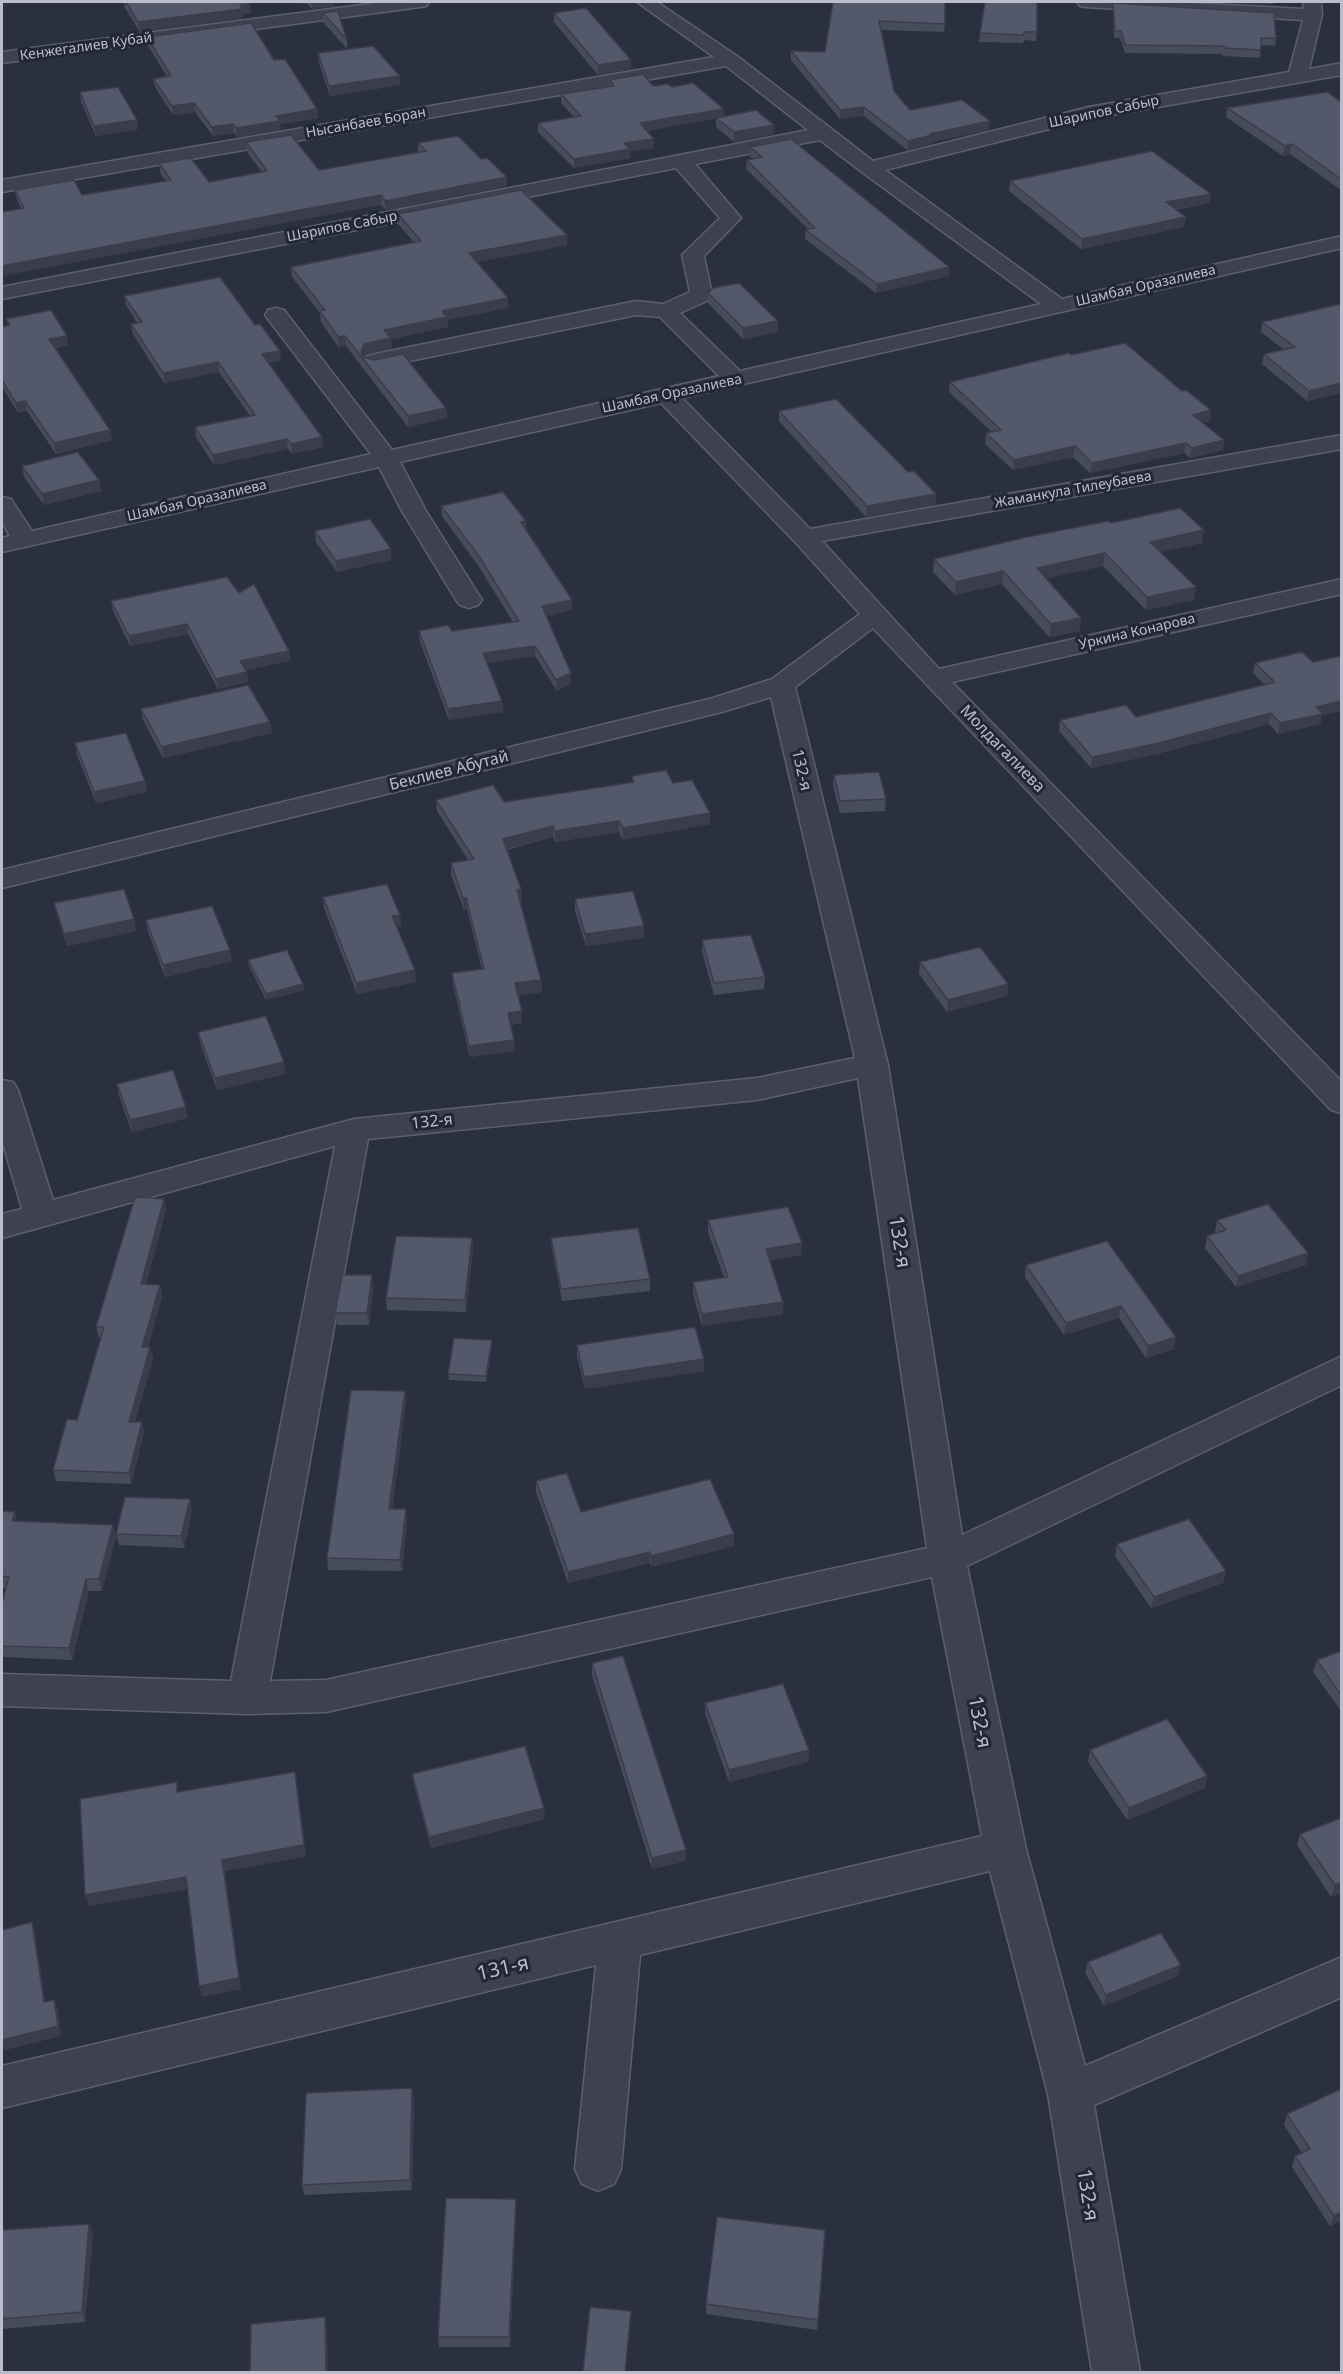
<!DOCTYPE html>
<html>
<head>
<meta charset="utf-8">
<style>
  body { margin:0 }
  #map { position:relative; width:1343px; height:2374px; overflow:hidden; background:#2a303f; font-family:"Noto Sans",sans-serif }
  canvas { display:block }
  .frame { position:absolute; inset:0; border:3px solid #babeca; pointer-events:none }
</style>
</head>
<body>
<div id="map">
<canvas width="1343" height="2374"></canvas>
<div class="frame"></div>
</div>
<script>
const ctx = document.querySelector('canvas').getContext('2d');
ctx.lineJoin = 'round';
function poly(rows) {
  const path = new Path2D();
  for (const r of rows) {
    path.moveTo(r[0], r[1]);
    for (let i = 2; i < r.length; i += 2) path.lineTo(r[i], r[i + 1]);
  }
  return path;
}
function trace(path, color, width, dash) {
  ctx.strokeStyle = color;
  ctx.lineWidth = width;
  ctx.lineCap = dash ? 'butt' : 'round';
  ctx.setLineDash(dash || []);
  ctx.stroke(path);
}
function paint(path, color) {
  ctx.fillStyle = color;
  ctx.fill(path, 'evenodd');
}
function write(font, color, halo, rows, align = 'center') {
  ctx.font = font + ' "Noto Sans",sans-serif';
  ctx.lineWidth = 6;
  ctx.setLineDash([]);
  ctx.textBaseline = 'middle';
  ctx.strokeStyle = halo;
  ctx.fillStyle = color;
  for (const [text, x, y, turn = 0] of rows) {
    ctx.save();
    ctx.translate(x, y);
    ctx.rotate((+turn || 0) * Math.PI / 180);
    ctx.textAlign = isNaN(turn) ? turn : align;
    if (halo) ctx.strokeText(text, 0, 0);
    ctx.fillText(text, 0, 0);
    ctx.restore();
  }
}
const minor = poly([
  [384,2,429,2,426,6,420,7,2,63,2,52,384,2],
  [637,2,657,2,737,56,873,161,1089,107,1289,72,1303,20,1086,7,1080,6,1077,2,1171,2,1304,9,1303,2,1321,2,1322,15,1309,69,1342,63,1342,75,1089,119,885,170,1062,299,1342,236,1342,248,682,398,810,529,1342,435,1342,449,822,541,939,669,1342,579,1342,594,952,682,1342,1082,1342,1113,1331,1110,873,628,795,687,888,1065,962,1535,1342,1356,1342,1385,967,1566,1026,1849,1085,2066,1342,1957,1342,1997,1094,2105,1140,2372,1092,2372,1048,2094,990,1871,640,1955,621,2169,614,2184,598,2191,582,2184,575,2169,596,1965,2,2108,2,2066,982,1836,932,1577,326,1712,247,1714,2,1706,2,1674,231,1681,335,1146,2,1238,2,1214,22,1209,2,1140,2,1080,13,1082,18,1090,53,1200,354,1119,757,1078,855,1058,771,697,722,712,2,888,2,870,713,698,772,679,860,614,795,542,661,403,400,462,426,511,482,600,478,605,469,608,460,605,456,600,402,511,379,467,2,552,2,538,10,536,2,522,2,497,11,499,32,531,371,454,265,315,268,310,276,308,284,310,392,450,719,376,660,317,636,315,375,368,367,366,364,361,367,356,375,354,636,301,663,304,690,292,682,255,720,218,676,168,2,299,2,287,808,130,726,66,2,192,2,180,714,57,637,2],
  [820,140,862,172,1041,304,740,371,680,313,709,300,712,295,704,256,741,218,695,164,820,140],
  [858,1078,927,1548,326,1680,270,1681,368,1139,757,1100,858,1078]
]);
trace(minor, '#5b606d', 3);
paint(minor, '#3e424f');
paint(poly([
  [124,2,248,2,251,13,243,14,243,18,140,32,125,8],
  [298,2,333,2,334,6,312,9,307,3,299,4],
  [833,2,945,24,944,32,881,30,894,91,910,110,989,130,931,142,931,144,907,150,864,116,840,119,791,60,791,51,825,52],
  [985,2,1037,32,1036,41,1024,40,1023,43,979,42],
  [1174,2,1273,2,1273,4],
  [1113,3,1276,38,1275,46,1261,45,1260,58,1223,56,1222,54,1125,53,1120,38,1114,38,1113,11],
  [323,13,347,40,347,49,400,85,330,96,319,63,318,53,347,49,323,22],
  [554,13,631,69,598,75,554,22],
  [147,37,274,60,317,109,318,118,280,124,281,130,237,137,234,133,213,136,195,112,173,115,155,87,153,79,167,76,148,46],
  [610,80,653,86,672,87,724,109,724,116,774,125,774,134,734,142,716,127,716,118,647,131,654,139,654,148,630,151,630,158,574,168,538,132,538,123,574,117,561,103,561,94,610,86],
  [80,92,138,129,96,136,81,102],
  [1341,102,1341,190,1290,154,1283,156,1226,117,1227,108],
  [246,142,319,170,418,153,418,143,507,186,386,210,381,205,21,209,17,199,15,190,82,195,166,181,160,173,159,163,209,182,262,172,247,152],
  [750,147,949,276,876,293,805,239,806,230,808,229,746,169,747,160,753,159,750,156],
  [1010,181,1211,194,1209,203,1176,210,1184,227,1081,249,1009,191],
  [398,214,567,235,567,245,476,262,508,298,508,308,447,320,448,327,391,339,392,348,365,355,364,357,446,408,447,418,408,427,346,346,339,348,321,322,320,313,292,277,291,267,414,242,398,224],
  [708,293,778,332,743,339,708,303],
  [124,296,281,360,268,363,322,437,323,447,292,454,288,449,214,465,196,437,195,427,250,416,219,372,164,383,133,334,131,324,137,323,126,305],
  [1341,304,1341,393,1307,401,1262,364,1264,354,1284,350,1261,332,1262,322],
  [6,319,68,345,55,348,110,430,112,440,56,454,27,411,18,413,2,386,2,326,8,325],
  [1071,355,1210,421,1203,422,1223,450,1190,458,1184,453,1090,473,1073,457,1013,470,985,444,986,433,992,432,949,392,950,382],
  [779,411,908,472,936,494,935,505,866,517,779,421],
  [22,466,99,480,101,491,44,505,24,477],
  [441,506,526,521,527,531,572,600,572,610,546,616,571,673,571,683,557,691,535,656,487,663,502,701,503,712,449,720,420,642,419,631,452,631,513,622,479,567,442,516],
  [1111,523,1202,543,1160,552,1194,600,1146,610,1103,566,1046,578,1080,631,1049,637,1002,584,955,595,933,572,934,559],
  [315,531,391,560,337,572,316,542],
  [239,593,289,651,290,661,246,670,248,682,218,689,188,634,130,646,113,611,111,601],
  [1255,663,1322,715,1320,724,1278,734,1269,724,1157,754,1091,768,1059,731,1060,720,1136,717,1265,685,1253,673],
  [141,709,270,722,272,733,163,758,143,720],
  [75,743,145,781,147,792,96,803,77,755],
  [834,775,886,799,885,811,840,813,833,786],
  [632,776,673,783,710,813,710,824,623,840,619,832,555,842,553,837,507,850,522,901,520,901,541,980,542,992,518,995,522,1023,510,1025,514,1040,515,1051,470,1057,453,985,452,973,482,969,467,909,464,910,451,875,451,863,468,860,437,811,436,800,504,802,632,782],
  [323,897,400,915,401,926,396,927,416,982,357,994,324,908],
  [575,899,644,938,586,946,575,911],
  [54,903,134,919,136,931,67,946,57,915],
  [146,920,232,961,165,977,148,932],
  [702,940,765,977,764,989,714,995,702,952],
  [248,960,303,984,304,990,266,1000,249,966],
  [920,962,1008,984,1007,996,947,1012,919,974],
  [198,1032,286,1074,217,1090,200,1043],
  [117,1084,188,1118,132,1132,119,1096],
  [164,1199,166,1210,146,1284,160,1285,162,1296,148,1347,150,1347,153,1358,135,1422,142,1422,144,1433,131,1484,56,1481,53,1470,77,1420,101,1338,99,1338,96,1327],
  [708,1220,801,1255,769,1260,783,1314,702,1326,693,1294,693,1282,724,1278,708,1232],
  [1217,1220,1308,1253,1306,1265,1236,1287,1205,1248,1207,1236,1216,1233,1215,1232],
  [472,1238,473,1249,466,1312,387,1310,386,1298],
  [551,1238,650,1279,650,1291,562,1301,552,1250],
  [1107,1241,1174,1349,1146,1358,1119,1318,1064,1335,1025,1277,1026,1265],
  [373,1287,369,1325,337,1325,335,1313],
  [492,1340,492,1346,486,1382,449,1380,448,1374],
  [577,1345,704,1371,585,1389,577,1356],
  [405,1391,406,1403,392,1509,407,1521,402,1571,328,1570,327,1558],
  [536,1481,581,1512,734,1546,651,1567,650,1563,568,1583,536,1492],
  [2,1511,17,1521,113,1525,116,1537,102,1591,89,1591,72,1660,2,1657,2,1603,6,1588,2,1588],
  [192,1511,184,1548,119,1545,116,1534],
  [1117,1544,1226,1571,1223,1583,1151,1608,1115,1556],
  [1341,1651,1341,1711,1313,1672,1317,1660],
  [592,1663,686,1861,652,1869,592,1675],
  [705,1703,809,1750,808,1762,729,1782,705,1714],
  [1090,1750,1205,1788,1127,1820,1088,1762],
  [412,1774,545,1819,431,1848,414,1785],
  [1341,1818,1341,1893,1331,1897,1297,1845,1300,1834],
  [1088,1962,1178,1976,1104,2006,1085,1973],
  [412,2088,414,2099,412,2190,304,2195,302,2185],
  [1341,2089,1341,2221,1330,2226,1292,2167,1295,2156,1302,2153,1284,2125,1287,2114],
  [516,2199,516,2210,510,2347,439,2347,438,2337],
  [2,2230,93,2234,85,2322,2,2329],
  [825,2230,817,2330,706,2314,706,2304]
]), '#474c5b');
paint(poly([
  [299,2,307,2,307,3,299,4],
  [311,2,333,2,334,6,312,9],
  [250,4,251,13,243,14,243,18,140,32,138,22],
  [631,60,631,69,598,75,598,65],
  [400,76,400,85,330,96,329,86],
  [194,103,195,112,173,115,172,106],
  [864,107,864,116,840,119,840,110],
  [317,109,318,118,280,124,281,130,237,137,236,128,276,116],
  [724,109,724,117,640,132,640,123],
  [137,120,138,129,96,136,94,126],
  [990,121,989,130,931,142,931,144,907,150,908,141,930,134],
  [233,124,234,133,213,136,212,127],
  [774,125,774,134,734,142,734,132],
  [654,139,654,148,630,151,630,158,574,168,574,159,624,143],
  [1292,144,1290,154,1283,156,1285,146],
  [507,177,507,186,386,210,385,201],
  [1211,194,1209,203,1164,212,1166,202],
  [381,195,381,205,2,276,2,266],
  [1186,217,1184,227,1081,249,1082,239],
  [567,235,567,245,469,264,469,253],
  [949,267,949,276,876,293,877,284],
  [508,298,508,308,447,320,448,327,391,339,392,348,365,355,363,359,361,352,364,344,384,330,442,311],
  [778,321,778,332,743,339,743,328],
  [67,336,68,345,51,349,49,339],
  [345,336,346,346,339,348,338,337],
  [280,351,281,360,263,364,262,354],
  [218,362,219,372,164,383,163,373],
  [1341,383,1341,393,1307,401,1309,391],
  [25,401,27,411,18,413,16,403],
  [446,408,447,418,408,427,408,416],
  [1211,410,1210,421,1191,425,1193,415],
  [110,430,112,440,56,454,54,443],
  [322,437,323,447,292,454,291,444],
  [287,439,288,449,214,465,213,455],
  [1224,440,1223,450,1190,458,1192,448],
  [1186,443,1184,453,1090,473,1092,463],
  [1075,446,1073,457,1013,470,1014,460],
  [99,480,101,491,44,505,42,494],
  [936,494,935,505,866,517,867,506],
  [526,521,527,531,521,522],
  [1204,530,1202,543,1148,555,1150,542],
  [391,549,391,560,337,572,336,561],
  [1105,553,1103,566,1035,581,1037,568],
  [1003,571,1002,584,955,595,956,582],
  [1196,587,1194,600,1146,610,1147,597],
  [572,600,572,610,542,617,542,606],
  [1081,618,1080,631,1049,637,1051,624],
  [187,624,188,634,130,646,129,636],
  [535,646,535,656,484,664,483,653],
  [289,651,290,661,242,671,240,661],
  [247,672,248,682,218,689,216,679],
  [571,673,571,683,557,691,556,680],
  [502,701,503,712,449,720,448,709],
  [1341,701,1341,711,1322,715,1320,724,1278,734,1280,723,1316,707],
  [1271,713,1269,724,1157,754,1091,768,1092,757],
  [270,722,272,733,163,758,162,747],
  [145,781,147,792,96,803,94,792],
  [710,813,710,824,623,840,623,828],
  [619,821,619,832,555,842,555,831],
  [553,826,553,837,503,850,503,839],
  [521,889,522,901,518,901,517,890],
  [463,898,466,898,467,909,464,910],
  [400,915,401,926,393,928,392,916],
  [134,919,136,931,67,946,64,934],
  [644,926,644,938,586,946,585,934],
  [230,950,232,961,165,977,163,965],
  [415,970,416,982,357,994,356,983],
  [541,980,542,992,515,995,515,983],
  [303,984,304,990,266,1000,266,994],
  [1008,984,1007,996,947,1012,948,1000],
  [522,1011,522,1023,508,1025,508,1013],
  [514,1040,515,1051,470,1057,469,1046],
  [284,1062,286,1074,217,1090,215,1078],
  [186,1107,188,1118,132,1132,130,1120],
  [164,1199,166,1210,143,1295,141,1284],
  [472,1238,473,1249,466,1312,465,1300],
  [802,1243,801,1255,765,1261,766,1249],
  [1308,1253,1306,1265,1236,1287,1238,1276],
  [372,1275,373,1287,369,1325,367,1313],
  [160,1285,162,1296,145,1358,142,1347],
  [783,1302,783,1314,702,1326,702,1314],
  [1121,1306,1119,1318,1064,1335,1066,1323],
  [1176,1337,1174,1349,1146,1358,1148,1346],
  [492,1340,492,1346,486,1382,486,1376],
  [150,1347,153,1358,132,1433,129,1422],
  [704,1359,704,1371,585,1389,584,1377],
  [405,1391,406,1403,390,1521,389,1509],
  [142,1422,144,1433,131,1484,129,1473],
  [190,1499,192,1511,184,1548,181,1536],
  [406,1509,407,1521,402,1571,400,1560],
  [15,1512,18,1524,12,1521],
  [113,1525,116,1537,102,1591,99,1579],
  [734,1534,734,1546,651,1567,651,1556],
  [650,1552,650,1563,568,1583,568,1572],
  [1226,1571,1223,1583,1151,1608,1154,1597],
  [86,1579,89,1591,72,1660,69,1648],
  [809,1750,808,1762,729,1782,729,1770],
  [295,1772,306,1857,225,1871,241,1989,202,1997,199,1986,222,1860],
  [1207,1776,1205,1788,1127,1820,1129,1808],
  [544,1808,545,1819,431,1848,429,1837],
  [686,1850,686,1861,652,1869,652,1858],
  [186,1877,188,1889,89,1906,85,1895],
  [1341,1883,1341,1893,1331,1897,1335,1885],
  [32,1922,35,1932,47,2012,44,2002],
  [1181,1965,1178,1976,1104,2006,1106,1995],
  [54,2000,58,2010,61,2036,2,2051,2,2040],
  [412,2088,414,2099,412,2190,410,2180],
  [516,2199,516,2210,510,2347,509,2337],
  [1341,2212,1341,2221,1330,2226,1334,2216],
  [89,2224,93,2234,85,2322,82,2312],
  [325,2317,327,2327,328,2373,326,2373]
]), '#3a3e4a');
const building = poly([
  [126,2,248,2,250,4,240,5,242,9,138,22,126,2],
  [833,2,945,2,945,24,879,21,894,91,910,110,962,100,990,121,930,134,932,135,908,141,864,107,840,110,791,51,825,52,833,2],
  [985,2,1037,2,1037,32,1024,32,1024,35,980,33,985,2],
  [1113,3,1274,13,1276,38,1261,38,1261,50,1224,48,1224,46,1125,45,1121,31,1115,31,1113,3],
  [586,8,631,60,598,65,554,13,586,8],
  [338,11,347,40,323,13,338,11],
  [251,23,274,60,285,59,317,109,276,116,280,121,236,128,233,124,212,127,194,103,172,106,153,79,171,76,147,37,251,23],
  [373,46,400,76,329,86,318,53,373,46],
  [643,74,653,86,668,84,672,87,693,83,724,109,640,123,654,139,624,143,630,149,574,159,538,123,581,116,561,94,614,86,610,80,643,74],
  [118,87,137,120,94,126,80,92,118,87],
  [1327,92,1341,102,1341,179,1292,144,1285,146,1227,108,1327,92],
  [756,110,774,125,734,132,716,118,756,110],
  [291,135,319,170,426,151,418,143,458,136,481,159,487,158,507,177,385,201,381,195,2,266,2,212,24,208,15,190,74,180,82,195,171,180,159,163,191,158,209,182,267,171,246,142,291,135],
  [791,139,949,267,877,284,806,230,815,228,747,160,762,157,750,147,791,139],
  [1152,151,1211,194,1166,202,1186,217,1082,239,1010,181,1152,151],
  [521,190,567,235,469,253,508,298,442,311,447,317,384,330,391,338,364,344,361,352,364,357,374,360,403,354,446,408,408,416,345,336,338,337,320,311,325,310,291,267,421,241,398,214,521,190],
  [220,277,255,325,260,324,280,351,262,354,322,437,291,444,287,439,213,455,195,427,255,415,218,362,163,373,131,324,142,322,124,296,220,277],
  [739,283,778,321,743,328,708,293,713,288,739,283],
  [1341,304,1341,383,1309,391,1264,354,1295,347,1262,322,1341,304],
  [51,310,67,336,49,339,110,430,54,443,25,401,16,403,2,380,2,327,10,325,6,319,51,310],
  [1125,343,1182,391,1186,390,1211,410,1193,415,1224,440,1192,448,1186,443,1092,463,1075,446,1014,460,986,433,1001,430,950,382,1069,353,1071,355,1125,343],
  [836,399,908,472,914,471,936,494,867,506,779,411,836,399],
  [78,452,99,480,42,494,22,466,78,452],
  [503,492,526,521,521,522,572,600,542,606,571,673,556,680,535,646,483,653,502,701,448,709,419,631,448,625,452,631,519,621,479,556,441,506,503,492],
  [1180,508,1204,530,1150,542,1196,587,1147,597,1105,553,1037,568,1081,618,1051,624,1003,571,956,582,934,559,1027,537,1108,521,1111,523,1180,508],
  [370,519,391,549,336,561,315,531,370,519],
  [227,577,239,593,254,584,289,651,240,661,247,672,216,679,187,624,129,636,111,601,227,577],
  [1302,652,1313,662,1341,656,1341,701,1316,707,1323,714,1280,723,1271,713,1159,743,1092,757,1060,720,1126,705,1136,717,1275,682,1255,663,1302,652],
  [248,685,270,722,162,747,141,709,248,685],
  [126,733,145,781,94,792,75,743,126,733],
  [666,770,673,783,692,780,710,813,623,828,619,821,555,831,553,826,503,839,521,889,517,890,541,980,515,983,522,1011,508,1013,514,1040,469,1046,452,973,484,969,466,898,463,898,451,863,474,859,436,800,493,785,504,802,634,782,632,776,666,770],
  [879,772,886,799,840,801,834,775,879,772],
  [387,884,400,915,392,916,415,970,356,983,323,897,387,884],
  [124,889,134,919,64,934,54,903,124,889],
  [633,891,644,926,585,934,575,899,633,891],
  [212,906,230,950,163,965,146,920,212,906],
  [751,935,765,977,714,983,702,940,751,935],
  [980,947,1008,984,948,1000,920,962,980,947],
  [287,950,303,984,266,994,248,960,287,950],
  [266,1016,284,1062,215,1078,198,1032,266,1016],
  [173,1070,186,1107,130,1120,117,1084,173,1070],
  [135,1197,164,1199,141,1284,160,1285,142,1347,150,1347,129,1422,142,1422,129,1473,53,1470,67,1419,77,1420,104,1327,96,1327,135,1197],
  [1268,1204,1308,1253,1238,1276,1207,1236,1226,1230,1217,1220,1268,1204],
  [788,1207,802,1243,766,1249,783,1302,702,1314,693,1282,728,1277,708,1220,788,1207],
  [638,1228,650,1279,561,1289,551,1238,638,1228],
  [396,1236,472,1238,465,1300,386,1298,396,1236],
  [1107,1241,1176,1337,1148,1346,1121,1306,1066,1323,1026,1265,1107,1241],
  [342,1275,372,1275,367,1313,335,1313,342,1275],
  [695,1327,704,1359,584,1377,577,1345,695,1327],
  [454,1338,492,1340,486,1376,448,1374,454,1338],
  [351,1390,405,1391,389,1509,406,1509,400,1560,327,1558,351,1390],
  [567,1473,581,1512,710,1479,734,1534,651,1556,650,1552,568,1572,536,1481,567,1473],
  [125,1497,190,1499,181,1536,116,1534,125,1497],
  [2,1511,15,1512,12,1521,113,1525,99,1579,86,1579,69,1648,2,1646,2,1603,9,1577,2,1576,2,1511],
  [1189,1519,1226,1571,1154,1597,1117,1544,1189,1519],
  [1341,1651,1341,1695,1317,1660,1341,1651],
  [623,1656,686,1850,652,1858,592,1663,623,1656],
  [783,1684,809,1750,729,1770,705,1703,783,1684],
  [1167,1719,1207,1776,1129,1808,1090,1750,1167,1719],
  [525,1746,544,1808,429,1837,412,1774,525,1746],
  [295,1772,304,1845,222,1860,239,1978,199,1986,186,1877,85,1895,80,1799,177,1782,177,1792,295,1772],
  [1341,1818,1341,1883,1335,1885,1300,1834,1341,1818],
  [32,1922,44,2002,54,2000,58,2026,2,2040,2,1930,32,1922],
  [1161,1933,1181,1965,1106,1995,1088,1962,1161,1933],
  [412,2088,410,2180,302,2185,306,2093,412,2088],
  [1341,2089,1341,2212,1334,2216,1295,2156,1310,2149,1287,2114,1341,2089],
  [446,2198,516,2199,509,2337,438,2337,446,2198],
  [717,2217,825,2230,818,2320,706,2304,717,2217],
  [89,2224,82,2312,2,2319,2,2230,89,2224],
  [590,2307,631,2311,625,2373,603,2373,583,2371,590,2307],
  [325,2317,326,2373,250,2373,251,2324,325,2317]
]);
paint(building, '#53586a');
trace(building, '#3a3e4a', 1.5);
write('14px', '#babeca', '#222735', [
  ["Кенжегалиев Кубай",86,47,-8],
  ["Шарипов Сабыр",1104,112,-12],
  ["Нысанбаев Боран",366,123,-10],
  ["Шарипов Сабыр",342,227,-11],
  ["Шамбая Оразалиева",1146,286,-13],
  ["Шамбая Оразалиева",672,394,-12],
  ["Жаманкула Тилеубаева",1073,490,-10],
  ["Шамбая Оразалиева",197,501,-13],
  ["Уркина Конарова",1137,632,-13]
]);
write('16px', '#babeca', '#222735', [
  ["Молдагалиева",1002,749,46],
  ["132-я",801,770,77],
  ["Беклиев Абутай",449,771,-14],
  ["132-я",432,1122,-6]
]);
write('20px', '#babeca', '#222735', [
  ["132-я",899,1242,81],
  ["132-я",979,1722,79],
  ["131-я",503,1969,-13],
  ["132-я",1087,2195,81]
]);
</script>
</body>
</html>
